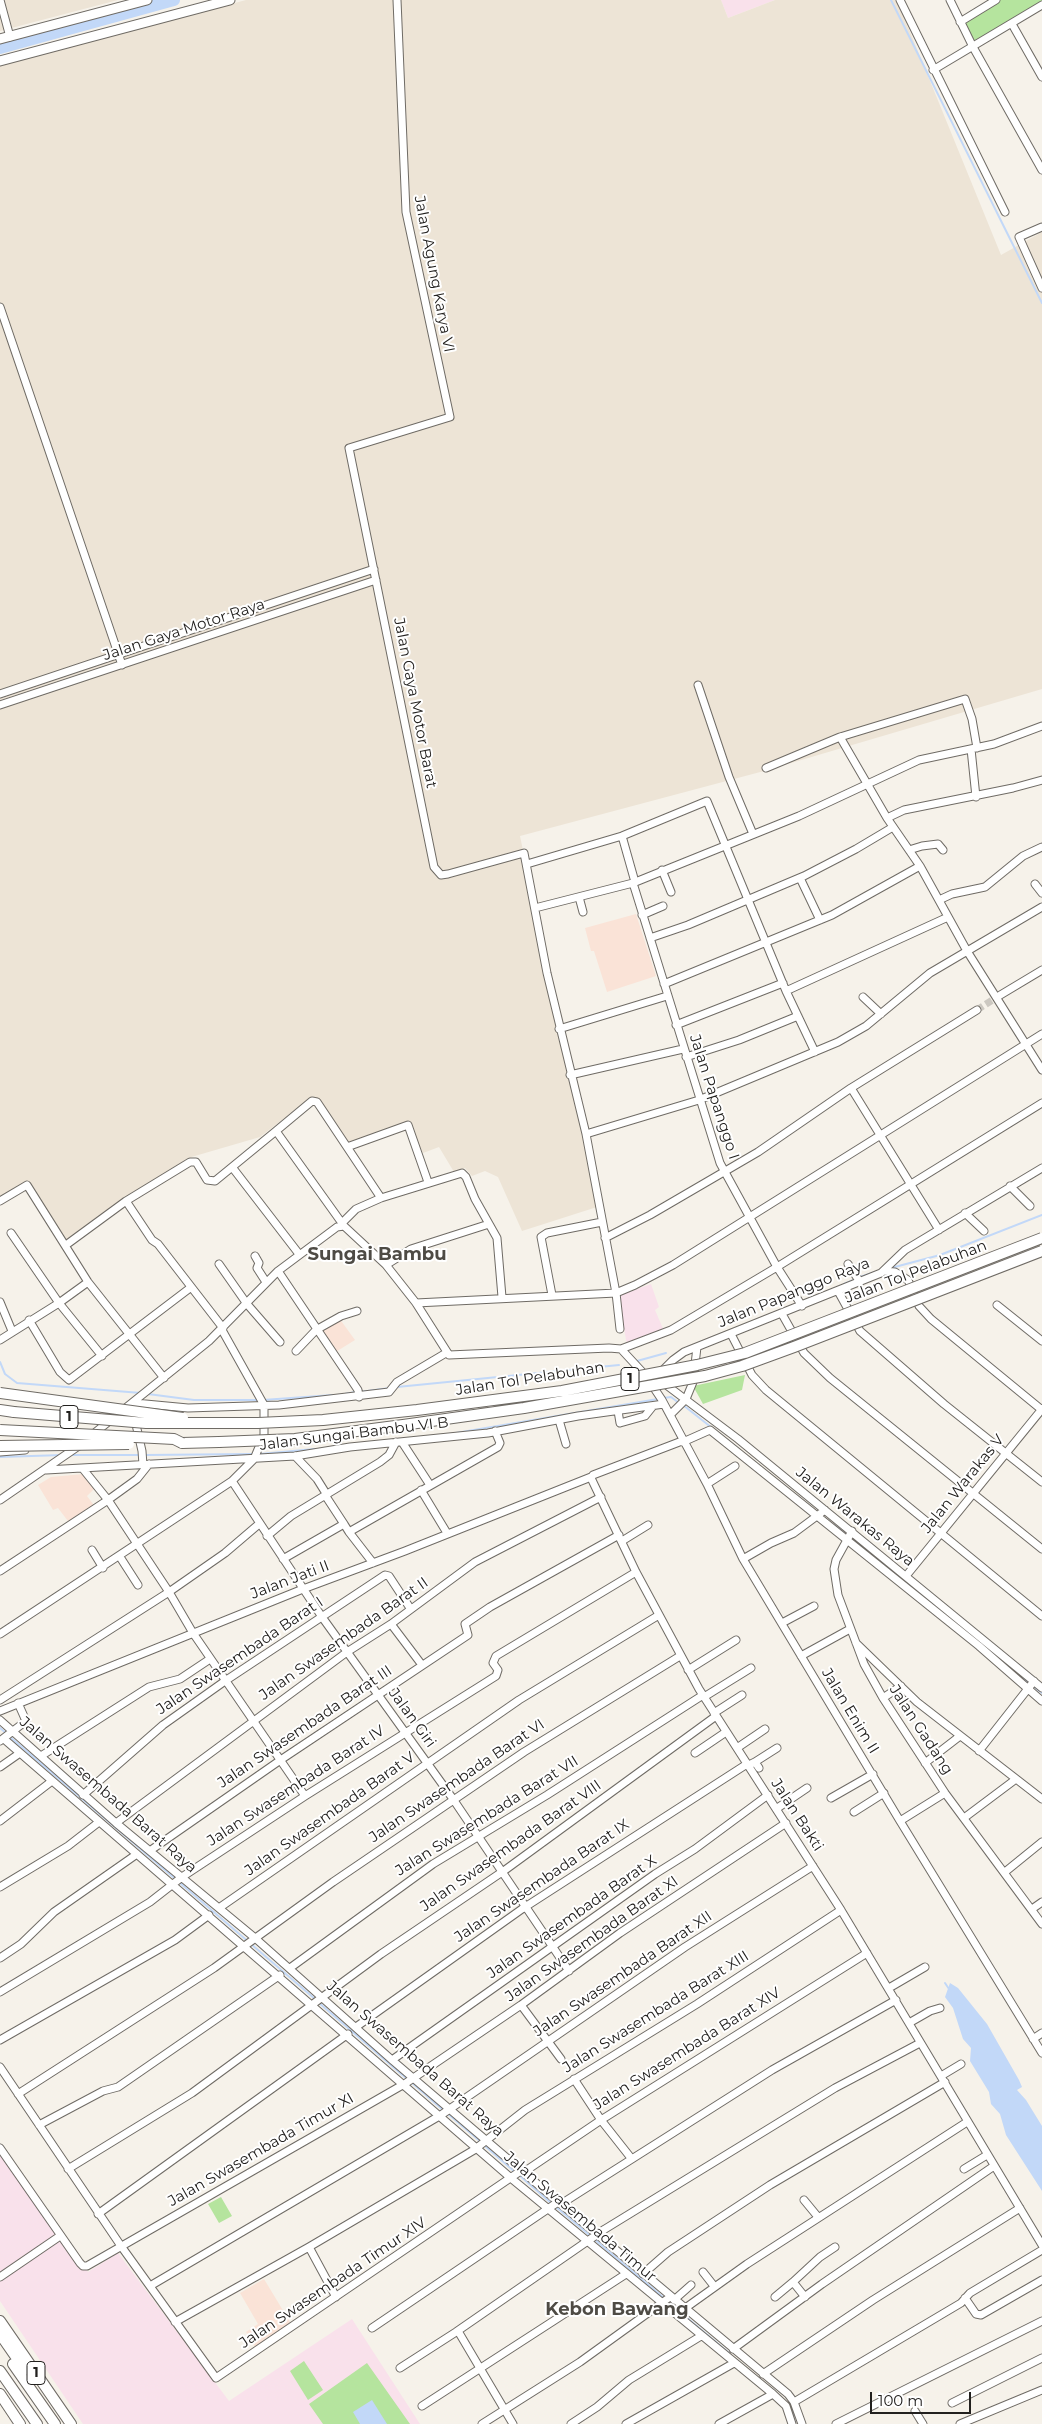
<!DOCTYPE html>
<html>
<head>
<meta charset="utf-8">
<style>
  body { margin:0 }
  #map { position:relative; width:1042px; height:2424px; overflow:hidden; background:#f6f2ea; font-family:Montserrat,sans-serif }
  canvas { display:block }
  .scale { position:absolute; left:870px; top:2392px; width:101px; height:22px; box-sizing:border-box; border:2px solid #22201e; border-top:0; padding-left:6px; font-size:15px; line-height:18px; white-space:nowrap; color:#22201e; -webkit-text-stroke:4px #fff; paint-order:stroke }
</style>
</head>
<body>
<div id="map">
<canvas width="1042" height="2424"></canvas>
<div class="scale">100 m</div>
</div>
<script>
const ctx = document.querySelector('canvas').getContext('2d');
ctx.lineJoin = 'round';
function paint(path, color) {
  ctx.fillStyle = color;
  ctx.fill(path, 'evenodd');
}
function poly(rows) {
  const path = new Path2D();
  for (const r of rows) {
    path.moveTo(r[0], r[1]);
    for (let i = 2; i < r.length; i += 2) path.lineTo(r[i], r[i + 1]);
  }
  return path;
}
function trace(path, color, width, dash) {
  ctx.strokeStyle = color;
  ctx.lineWidth = width;
  ctx.lineCap = dash ? 'butt' : 'round';
  ctx.setLineDash(dash || []);
  ctx.stroke(path);
}
function write(font, color, halo, rows, align = 'center') {
  ctx.font = font + ' Montserrat,sans-serif';
  ctx.lineWidth = 4;
  ctx.setLineDash([]);
  ctx.textBaseline = 'middle';
  ctx.strokeStyle = halo;
  ctx.fillStyle = color;
  for (const [text, x, y, turn = 0] of rows) {
    ctx.save();
    ctx.translate(x, y);
    ctx.rotate((+turn || 0) * Math.PI / 180);
    ctx.textAlign = isNaN(turn) ? turn : align;
    if (halo) ctx.strokeText(text, 0, 0);
    ctx.fillText(text, 0, 0);
    ctx.restore();
  }
}
paint(poly([
  [721,0,775,0,728,18],
  [651,1284,659,1307,655,1310,664,1331,627,1345,618,1296],
  [0,2151,88,2272,118,2253,229,2401,352,2319,420,2424,83,2424,0,2301]
]), '#f9e1eb');
paint(poly([
  [0,0,118,0,0,31],
  [246,0,721,0,728,18,775,0,897,0,1001,255,1042,232,1042,689,764,771,520,836,597,1207,522,1231,498,1177,485,1171,472,1176,465,1168,454,1172,439,1147,423,1153,406,1122,352,1150,313,1096,260,1137,188,1158,68,1246,27,1184,0,1200,0,66]
]), '#ede4d6');
paint(poly([
  [636,914,656,976,607,992,594,951,591,951,585,928],
  [339,1318,355,1340,334,1353,320,1329],
  [84,1474,94,1489,87,1496,96,1508,71,1525,58,1508,53,1510,38,1485,51,1477],
  [264,2279,293,2327,256,2349,246,2332,258,2324,240,2293]
]), '#fae3d7');
paint(poly([
  [1000,0,1042,0,1042,4,975,44,962,23],
  [745,1375,742,1390,703,1404,693,1386],
  [221,2197,232,2216,219,2223,208,2204],
  [304,2361,323,2390,308,2400,290,2371],
  [367,2363,410,2424,323,2424,309,2404]
]), '#b5e49e');
paint(poly([
  [950,1983,958,1988,987,2024,1019,2080,1022,2087,1017,2090,1026,2100,1042,2126,1042,2191,1006,2135,1000,2114,991,2104,989,2092,970,2061,971,2048,963,2039,953,2008,945,1997],
  [372,2400,387,2424,360,2424,353,2412]
]), '#c2d8f8');
trace(poly([
  [891,0,1042,303],
  [891,1268,940,1255,1042,1215],
  [860,1277,875,1272],
  [844,1284,856,1279],
  [637,1361,666,1353],
  [0,1362,5,1374,17,1383,141,1393],
  [397,1387,619,1365],
  [360,1392,390,1388],
  [148,1394,194,1400,258,1400],
  [345,1394,355,1392],
  [663,1398,671,1397,679,1403],
  [263,1400,333,1395],
  [683,1405,740,1450],
  [456,1433,658,1399],
  [260,1454,315,1449],
  [70,1455,140,1455],
  [145,1455,252,1454],
  [0,1457,63,1455],
  [834,1525,848,1536],
  [851,1539,928,1599],
  [971,1634,978,1641],
  [999,1659,1042,1693],
  [0,1728,6,1733],
  [9,1736,315,1999],
  [945,1983,949,1989],
  [318,2002,407,2079],
  [411,2082,443,2110],
  [447,2113,481,2142],
  [485,2146,515,2172],
  [519,2175,551,2203],
  [555,2206,664,2298],
  [667,2301,729,2353],
  [788,2403,791,2406,795,2424]
]), '#c2d8f8', 2);
trace(poly([
  [0,48,174,0]
]), '#c2d8f8', 12);
trace(poly([
  [977,1010,997,997]
]), '#ccc8c1', 7, [7, 3.5]);
const minor = poly([
  [0,0,10,37],
  [397,0,406,212,450,417,349,448,434,867,441,875,448,874,524,853,547,973,586,1134,616,1293,620,1329],
  [900,0,1005,212],
  [950,0,973,47,1042,170],
  [960,22,996,0],
  [1012,24,1042,77],
  [933,70,1042,5],
  [1042,227,1019,237,1042,288],
  [0,307,122,665],
  [698,685,729,777,753,834],
  [0,694,374,569],
  [0,705,376,580],
  [840,737,887,818,920,866,967,951,1042,1070],
  [971,749,976,797],
  [766,768,840,737,965,699,972,719,977,748],
  [887,818,904,810,1013,788,1042,780],
  [622,836,635,882],
  [909,850,922,846,938,844,943,850],
  [527,864,622,836,707,801,786,991,815,1052],
  [662,870,671,892],
  [800,878,820,920],
  [633,883,720,1163,777,1267,802,1306],
  [1035,884,1042,893],
  [579,897,583,912],
  [939,900,952,894,985,887,1023,856,1042,847],
  [535,908,633,883,799,816,919,760,994,744,1042,726],
  [642,915,663,906],
  [650,938,688,925,804,876,856,849,893,827],
  [664,984,832,915,920,866],
  [786,991,948,917],
  [863,997,881,1014],
  [997,997,1042,970],
  [676,1025,783,983],
  [559,1029,667,996],
  [686,1057,739,1040,798,1016],
  [570,1075,683,1049],
  [851,1088,939,1230],
  [276,1131,312,1101,317,1102,381,1198],
  [586,1134,699,1100,838,1042,866,1026,930,973,1042,907],
  [347,1147,408,1125,428,1182],
  [232,1167,299,1254],
  [1010,1186,1030,1206],
  [0,1201,27,1185,88,1282,164,1378],
  [126,1201,152,1240,158,1244,223,1328],
  [965,1213,984,1231],
  [343,1222,356,1209,381,1198,462,1173,466,1177,475,1199,497,1238,502,1297],
  [11,1233,59,1303,102,1356],
  [605,1238,650,1215,758,1152,851,1088,977,1010],
  [66,1245,126,1201,190,1162,196,1162,207,1180,215,1181,276,1131,344,1226],
  [255,1256,259,1263,257,1268,266,1282],
  [219,1264,247,1304,280,1342],
  [848,1264,860,1282],
  [386,1265,411,1249,489,1224],
  [278,1271,358,1390,359,1397],
  [884,1271,895,1272,908,1280,919,1306,931,1319,1042,1410],
  [838,1291,860,1331,944,1404,1042,1482],
  [552,1295,541,1237,547,1233,602,1222],
  [0,1302,12,1331],
  [416,1303,616,1293,635,1285,673,1265,1042,1034],
  [997,1305,1042,1341],
  [782,1314,804,1353,830,1378,1042,1549],
  [29,1320,60,1372,69,1380,190,1288],
  [731,1334,752,1375,766,1390,1042,1616],
  [0,1340,59,1303,88,1282],
  [621,1349,671,1330,777,1267,1042,1103],
  [296,1351,316,1330,341,1316,357,1311],
  [662,1371,673,1360,684,1352,881,1273,905,1250,1042,1168],
  [650,1377,657,1378,738,1439,1042,1688],
  [135,1403,188,1408,279,1405,389,1392,397,1382,446,1353],
  [618,1411,620,1423,645,1416,653,1406],
  [670,1415,686,1399,693,1382,697,1347],
  [135,1420,142,1451,143,1465],
  [559,1420,566,1444],
  [92,1435,209,1341,278,1271,337,1227,344,1226,386,1265,416,1303,449,1355,609,1348,621,1349,646,1376,662,1400,707,1484,743,1559,900,1821,1042,2053],
  [682,1441,593,1475,591,1478,636,1572,699,1689,841,1910,1042,2245],
  [402,1442,430,1485],
  [683,1442,710,1430,979,1646,1042,1701],
  [0,1452,25,1450],
  [295,1456,317,1479,327,1495],
  [83,1469,108,1500,169,1592,193,1633,305,1796],
  [46,1470,295,1456,350,1447,488,1433,578,1416,664,1404],
  [232,1481,322,1617,453,1799,569,1971],
  [707,1484,735,1466],
  [421,1490,447,1533],
  [325,1495,344,1524],
  [0,1500,80,1445],
  [852,1531,836,1560,834,1569,838,1595,864,1664,883,1698,945,1793,1042,1924],
  [349,1532,373,1563],
  [267,1536,291,1516,380,1462,389,1455,396,1442],
  [622,1541,648,1525],
  [92,1550,103,1568],
  [120,1557,138,1585],
  [283,1559,344,1524,349,1532,498,1447,500,1443,495,1431],
  [743,1559,771,1543,794,1533,825,1510],
  [0,1571,108,1500,137,1479,149,1464],
  [906,1576,1042,1409],
  [782,1623,814,1606],
  [391,1624,422,1665],
  [0,1634,232,1481,254,1459,264,1435,264,1405,222,1330],
  [856,1643,917,1702,1042,1799],
  [801,1656,850,1629],
  [688,1670,736,1640],
  [704,1697,751,1668],
  [883,1698,901,1686],
  [0,1700,169,1592,225,1553,259,1524],
  [0,1711,303,1589,405,1551,591,1477],
  [714,1713,742,1695],
  [0,1720,116,1823,255,1938,392,2060,549,2194,788,2394,794,2402,802,2424],
  [4,1739,512,2179,773,2394,786,2406,792,2424],
  [0,1741,26,1721,18,1703],
  [737,1748,765,1729],
  [979,1751,1034,1681],
  [695,1753,726,1732],
  [41,1756,149,1687,180,1679,210,1659],
  [755,1762,777,1748],
  [925,1763,960,1736],
  [751,1764,755,1762,759,1768],
  [0,1767,20,1753],
  [83,1795,163,1725,225,1681,385,1575,389,1576,410,1608],
  [831,1798,873,1774],
  [776,1809,807,1788],
  [854,1812,884,1793],
  [964,1818,1016,1779],
  [0,1821,52,1781],
  [900,1821,945,1793],
  [116,1823,347,1652,391,1624,475,1562,601,1497],
  [151,1850,282,1759,468,1635,465,1624,490,1607,619,1535],
  [1005,1872,1042,1842],
  [0,1887,68,1846,99,1822],
  [219,1908,519,1700,659,1615],
  [1032,1909,1042,1902],
  [0,1958,21,1944,54,1912,137,1854],
  [290,1968,433,1864,547,1795,703,1695],
  [889,1988,925,1967],
  [0,1992,150,1902,182,1877,305,1796,496,1676,498,1670,493,1663,496,1656,636,1572],
  [521,2005,561,2059],
  [909,2023,930,2011,940,2008],
  [356,2027,522,1909,747,1764],
  [1033,2039,1042,2033],
  [0,2040,175,1940,209,1915],
  [392,2060,655,1874,695,1849,768,1795],
  [0,2067,121,2246,216,2378,522,2170],
  [941,2076,961,2064],
  [574,2079,601,2120,631,2158],
  [18,2094,214,1968,333,1882,524,1752,680,1656],
  [39,2125,103,2091,118,2087,280,1975],
  [0,2148,80,2263,83,2266,87,2266,406,2083,521,2005,620,1933,786,1823],
  [68,2169,192,2093,381,1954,505,1870,716,1716],
  [964,2169,987,2155],
  [524,2172,601,2120,867,1953],
  [804,2200,818,2217],
  [561,2204,772,2070,896,2000],
  [98,2214,348,2034],
  [309,2247,336,2297],
  [703,2272,714,2286],
  [643,2274,668,2252,770,2185,945,2082],
  [0,2277,60,2236],
  [793,2282,820,2257,835,2247],
  [150,2286,441,2115,685,1947,813,1866],
  [775,2297,793,2282,805,2297],
  [965,2298,976,2314,981,2315,1042,2280],
  [674,2300,691,2285],
  [684,2309,747,2264,967,2122],
  [175,2322,309,2247,474,2150,525,2110,697,2004,841,1910],
  [372,2328,558,2202],
  [458,2331,513,2424],
  [733,2349,822,2284,994,2166],
  [400,2368,456,2332,605,2229,835,2088,920,2043],
  [763,2374,873,2300,1020,2208],
  [794,2402,961,2303,970,2293,1042,2250],
  [952,2403,1042,2358],
  [422,2406,626,2274],
  [915,2411,923,2424],
  [482,2424,580,2362,670,2297],
  [571,2424,597,2407,629,2380,701,2336],
  [626,2424,734,2363],
  [719,2424,773,2394],
  [836,2424,1042,2321],
  [960,2424,1042,2390]
]);
const major = poly([
  [0,39,147,0],
  [0,61,230,0]
]);
const highway = poly([
  [0,1410,14,1412],
  [182,1443,219,1442],
  [0,2321,71,2424],
  [0,2334,25,2370],
  [13,2364,55,2424],
  [0,2371,37,2424],
  [0,2394,20,2424]
]);
trace(minor, '#6f6b65', 9);
trace(major, '#6f6b65', 11);
trace(highway, '#6f6b65', 12);
trace(minor, '#fff', 7);
trace(major, '#fff', 9);
trace(highway, '#fff', 10);
const highwayBridge = poly([
  [0,1393,183,1418],
  [14,1412,146,1423,258,1423,323,1420,417,1410,562,1391,697,1365,745,1353,1042,1238],
  [0,1430,174,1439,182,1443],
  [219,1442,295,1439,403,1425,524,1408,705,1376,742,1366,794,1347,1042,1251],
  [0,1446,129,1444]
]);
trace(highwayBridge, '#6f6b65', 12, []);
trace(highwayBridge, '#fff', 10);
for (const [x, y, w] of [
  [630,1379,18],
  [69,1417,18],
  [36,2373,18]
]) {
  const box = new Path2D();
  box.roundRect(x - w / 2, y - 11.5, w, 23, 4);
  ctx.fillStyle = '#fff';
  ctx.fill(box);
  trace(box, '#22201e', 1);
}
write('bold 14px', '#22201e', null, [
  ["1",630,1379],
  ["1",69,1417],
  ["1",36,2373]
]);
write('15px', '#22201e', '#fff', [
  ["Jalan Agung Karya VI",434,274,79],
  ["Jalan Gaya Motor Raya",184,630,-18],
  ["Jalan Gaya Motor Barat",415,703,79],
  ["Jalan Papanggo I",714,1097,72],
  ["Jalan Tol Pelabuhan",916,1272,-21],
  ["Jalan Papanggo Raya",794,1293,-22],
  ["Jalan Tol Pelabuhan",530,1379,-9],
  ["Jalan Sungai Bambu VI B",354,1434,-7],
  ["Jalan Warakas V",963,1484,-51],
  ["Jalan Warakas Raya",855,1517,39],
  ["Jalan Jati II",290,1580,-21],
  ["Jalan Swasembada Barat II",344,1639,-35],
  ["Jalan Swasembada Barat I",240,1656,-34],
  ["Jalan Enim II",850,1711,59],
  ["Jalan Giri",412,1718,54],
  ["Jalan Swasembada Barat III",305,1727,-34],
  ["Jalan Gadang",921,1730,57],
  ["Jalan Swasembada Barat VI",457,1781,-34],
  ["Jalan Swasembada Barat IV",296,1786,-33],
  ["Jalan Swasembada Barat Raya",108,1795,41],
  ["Jalan Swasembada Barat V",330,1814,-35],
  ["Jalan Bakti",797,1815,57],
  ["Jalan Swasembada Barat VII",487,1816,-32],
  ["Jalan Swasembada Barat VIII",511,1846,-35],
  ["Jalan Swasembada Barat IX",542,1881,-34],
  ["Jalan Swasembada Barat X",572,1917,-35],
  ["Jalan Swasembada Barat XI",592,1939,-35],
  ["Jalan Swasembada Barat XII",623,1974,-34],
  ["Jalan Swasembada Barat XIII",656,2012,-32],
  ["Jalan Swasembada Barat XIV",687,2049,-32],
  ["Jalan Swasembada Barat Raya",415,2059,41],
  ["Jalan Swasembada Timur XI",261,2150,-30],
  ["Jalan Swasembada Timur",580,2217,40],
  ["Jalan Swasembada Timur XIV",333,2283,-34]
]);
write('bold 18px', '#4e4b45', '#fff', [
  ["Sungai Bambu",377,1255],
  ["Kebon Bawang",617,2310]
]);
</script>
</body>
</html>
